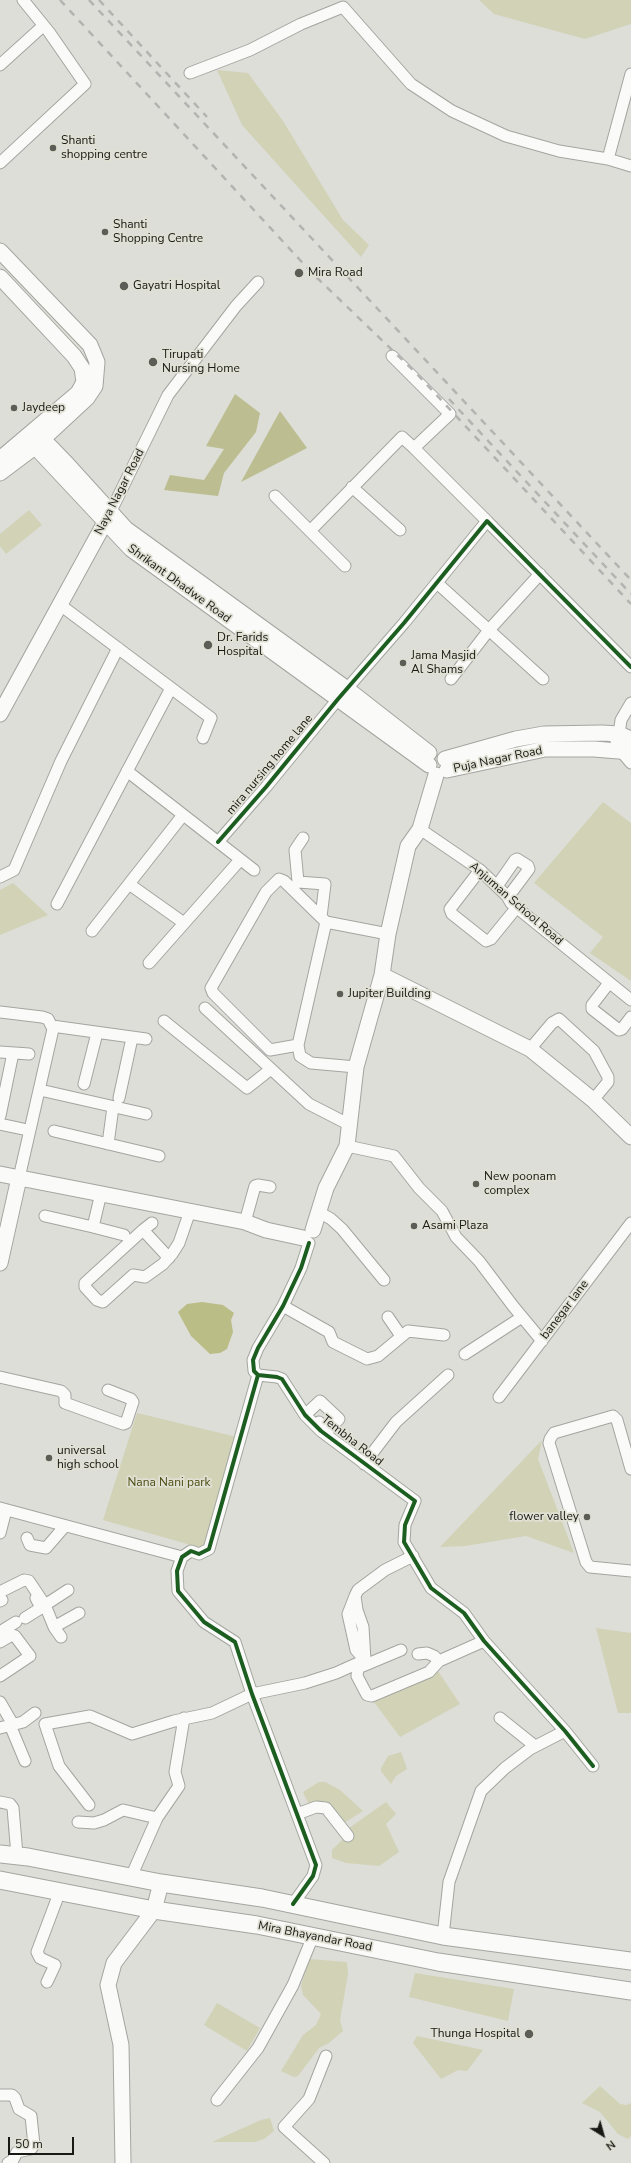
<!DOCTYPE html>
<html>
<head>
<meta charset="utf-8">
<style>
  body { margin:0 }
  #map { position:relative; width:631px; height:2163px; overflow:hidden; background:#ddded7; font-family:"Nunito Sans",sans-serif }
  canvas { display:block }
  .north { position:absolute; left:583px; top:2115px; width:40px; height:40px; -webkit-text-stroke:3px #e0e1d4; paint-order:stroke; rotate:143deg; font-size:11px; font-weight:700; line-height:16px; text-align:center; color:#181814 }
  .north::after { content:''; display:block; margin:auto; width:14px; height:18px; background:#181814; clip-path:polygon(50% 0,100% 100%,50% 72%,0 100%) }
  .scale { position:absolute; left:8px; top:2137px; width:66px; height:18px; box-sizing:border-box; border:2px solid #181814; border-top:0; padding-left:5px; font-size:12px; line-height:14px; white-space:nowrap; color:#181814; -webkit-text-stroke:3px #e0e1d4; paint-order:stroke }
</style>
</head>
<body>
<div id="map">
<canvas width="631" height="2163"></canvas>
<div class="north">N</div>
<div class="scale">50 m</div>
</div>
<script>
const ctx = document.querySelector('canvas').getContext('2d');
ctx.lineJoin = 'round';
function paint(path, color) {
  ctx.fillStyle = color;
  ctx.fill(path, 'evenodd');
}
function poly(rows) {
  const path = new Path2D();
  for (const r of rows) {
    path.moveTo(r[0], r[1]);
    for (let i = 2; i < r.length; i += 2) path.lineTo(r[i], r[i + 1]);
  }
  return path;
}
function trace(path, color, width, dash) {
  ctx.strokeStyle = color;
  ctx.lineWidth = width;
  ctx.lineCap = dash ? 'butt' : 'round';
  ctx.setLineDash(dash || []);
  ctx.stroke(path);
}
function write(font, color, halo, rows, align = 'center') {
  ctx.font = font + ' "Nunito Sans",sans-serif';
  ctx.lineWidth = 3.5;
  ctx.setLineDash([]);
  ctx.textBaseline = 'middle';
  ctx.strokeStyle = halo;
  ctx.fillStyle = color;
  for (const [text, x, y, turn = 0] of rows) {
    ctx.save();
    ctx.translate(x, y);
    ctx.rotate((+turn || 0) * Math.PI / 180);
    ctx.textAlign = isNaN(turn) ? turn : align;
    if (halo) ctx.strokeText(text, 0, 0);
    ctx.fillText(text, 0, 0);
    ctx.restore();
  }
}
paint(poly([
  [479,0,631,0,631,24,585,39,494,14],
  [217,70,248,73,283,121,343,220,369,245,361,257,242,125],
  [29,510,42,525,6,554,0,546,0,534],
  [603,802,631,823,631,981,590,953,603,937,534,883],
  [13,883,48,915,0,935,0,890],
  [137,1413,237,1437,205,1549,103,1520],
  [542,1440,538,1459,574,1553,526,1536,465,1546,440,1547],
  [596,1628,631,1633,631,1713,618,1713],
  [438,1671,460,1704,400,1737,374,1702],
  [401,1752,407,1769,396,1776,391,1784,381,1771,381,1768,388,1756],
  [319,1782,325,1782,340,1790,363,1811,344,1823,325,1801,310,1807,303,1792],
  [386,1802,396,1814,386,1824,399,1852,379,1866,346,1863,332,1858,332,1850,343,1839,342,1833],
  [309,1959,347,1962,348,1974,340,2020,343,2031,329,2043,319,2048,298,2076,294,2077,281,2071,303,2035,316,2025,321,2014,303,1995,301,1986],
  [415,1973,514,1989,508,2021,409,1997],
  [217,2003,260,2028,247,2051,204,2025],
  [417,2036,483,2050,467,2071,458,2070,441,2079,413,2043],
  [600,2086,620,2104,627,2105,631,2103,631,2136,628,2139,618,2134,600,2112,582,2103],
  [270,2118,274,2131,264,2139,255,2142,212,2142,261,2120]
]), '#d1d2b6');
paint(poly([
  [235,394,260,413,256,432,224,473,218,496,164,490,170,475,204,480,224,449,206,446],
  [280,411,307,448,241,482]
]), '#bcbe91');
paint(poly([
  [202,1302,223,1305,234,1313,231,1320,233,1332,227,1349,220,1353,210,1354,191,1336,178,1312,187,1304]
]), '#bbbd86');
const street = poly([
  [0,65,43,26],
  [190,73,250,50,301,24,343,7,411,84,452,111,506,136,559,151,608,159,631,166],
  [608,159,631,74],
  [0,163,85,84,49,32,23,0],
  [392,356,450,414,414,448,487,521],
  [352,487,400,530],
  [275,496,345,566],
  [111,511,168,395,236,306,258,282],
  [310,531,402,437,414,448],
  [437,583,543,679],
  [59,604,211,718,203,738],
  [451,679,489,630,540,574],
  [613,734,621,751,631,763],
  [619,734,621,720,631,703],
  [127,771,254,870],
  [420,829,480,870,507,896,511,903,631,1000],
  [303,838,295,850,298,882,325,884,321,917],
  [218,842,266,787,338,699,404,623,487,521,631,667],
  [480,870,450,909,452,914,486,941,491,939,517,907],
  [0,877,14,870,61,761,118,648],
  [129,884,184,923],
  [497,886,515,860,517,859,528,866,529,869,508,897],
  [57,904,171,688],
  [92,931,183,815],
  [149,963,240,860],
  [609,983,592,1005,592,1009,619,1030,622,1029,631,1017],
  [205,1008,309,1104,350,1125],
  [0,1012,42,1017,48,1019,53,1029,19,1178],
  [164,1021,247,1088,271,1069],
  [52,1026,146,1039],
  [298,1045,270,1050,213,993,211,988,266,892,279,879,284,881,326,922],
  [530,1049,552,1023,559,1019,594,1051,608,1077,608,1082,593,1100],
  [0,1052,29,1054],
  [356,1067,311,1063,300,1056,298,1045,326,922,388,934],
  [84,1084,97,1033],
  [40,1090,146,1114],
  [119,1098,132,1038],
  [0,1116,13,1053],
  [0,1124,23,1129],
  [54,1131,159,1156],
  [108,1144,113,1107],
  [347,1146,394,1156,419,1188,442,1211,456,1237,479,1261,513,1306,542,1341],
  [319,1212,331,1219,342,1229,384,1280],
  [45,1216,93,1227,101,1193],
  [245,1222,255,1186,258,1185,270,1187],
  [93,1227,124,1235],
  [143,1230,152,1223],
  [309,1243,301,1268,283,1306,258,1348,253,1360,254,1371,258,1375,277,1377,282,1379,305,1415,321,1431,415,1501,405,1525,404,1542,431,1588,464,1613,484,1641,565,1731,593,1766],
  [169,1258,143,1230,85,1283,85,1287,97,1300,103,1302,133,1275,145,1277,163,1264,172,1254,179,1243,190,1211],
  [283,1306,329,1332,333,1342,367,1359,378,1356,408,1331,444,1335],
  [388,1317,401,1336],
  [465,1354,522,1317],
  [258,1375,209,1549,199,1554,191,1551,182,1557,177,1571,178,1591,204,1622,235,1642,252,1694,316,1865,313,1876,293,1904],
  [0,1377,61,1391,65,1395,65,1403,123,1424,126,1423,133,1402,131,1399,108,1390],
  [499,1397,631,1223],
  [305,1415,320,1401,339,1419,328,1430,319,1422],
  [364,1464,396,1422,448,1375],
  [631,1469,617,1420,613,1416,554,1433,550,1439,549,1443,586,1562,590,1567,631,1571],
  [0,1508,182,1557],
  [0,1533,6,1510],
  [27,1538,30,1545,46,1548,65,1526],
  [0,1592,24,1580,29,1581,45,1605,54,1627,61,1637],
  [355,1596,357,1610,363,1627,365,1660,356,1650,348,1614,355,1596,358,1590,385,1570,413,1556],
  [0,1601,2,1600],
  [45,1605,68,1590],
  [25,1618,41,1608,36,1598],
  [54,1627,79,1613],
  [0,1632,16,1622],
  [0,1642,12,1635,15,1636,30,1656,0,1676],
  [401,1650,358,1668,357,1676,367,1695,372,1696,429,1672,439,1661,484,1641],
  [418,1654,427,1653,434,1656,439,1661],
  [0,1702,11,1721,10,1725,25,1761],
  [500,1718,535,1746],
  [0,1728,23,1722,35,1713],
  [0,1802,10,1804,13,1808,17,1855],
  [89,1805,59,1766,45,1724,90,1716,132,1734,174,1721,212,1713,252,1694,305,1683,336,1673,365,1660],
  [297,1814,316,1807,326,1808,348,1836],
  [78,1822,94,1823,104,1820,123,1810,157,1818],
  [131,1877,157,1818,179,1786,175,1772,184,1718],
  [443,1936,449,1882,481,1791,505,1768,530,1749,565,1731],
  [47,1982,55,1965,40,1958,37,1952,60,1891],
  [0,2095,12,2095,15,2098,19,2109,31,2116,34,2145,31,2149,17,2152,13,2160,8,2163],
  [217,2100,258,2048,293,1985,313,1936],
  [324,2163,284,2127,309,2099,326,2056]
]);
const secondary = poly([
  [0,251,90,345,97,362,95,386,87,398,32,449,0,473],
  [0,277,74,356,82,368,84,382,78,393,0,459],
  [35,431,67,464,126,529,347,689,429,753],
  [27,438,131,549,429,765],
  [0,714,109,515],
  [445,759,516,739,544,734,602,733,619,734,631,739],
  [447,770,545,749,594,749,631,752],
  [382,975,530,1049,593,1100,631,1137],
  [0,1174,245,1222,266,1230,303,1238],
  [313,1230,326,1188,347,1146,356,1067,382,975,388,934,408,846,420,829,436,775],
  [0,1263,19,1178],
  [123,2163,121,2045,108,1985,114,1963,154,1910,161,1883]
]);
const primary = poly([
  [0,1854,28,1857,161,1883,262,1898,443,1936,631,1961],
  [0,1880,154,1910,257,1925,438,1962,631,1991]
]);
trace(street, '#a4a5a0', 13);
trace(secondary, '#a4a5a0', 17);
trace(primary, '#a4a5a0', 19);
trace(street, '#fafaf9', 11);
trace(secondary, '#fafaf9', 15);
trace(primary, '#fafaf9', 17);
trace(poly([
  [60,0,312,273,416,373,631,604],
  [89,0,631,580],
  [99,0,207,117],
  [449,399,631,594]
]), '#b3b4b2', 2.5, [7, 7]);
trace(poly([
  [218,842,266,787,338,699,404,623,487,521,631,667],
  [309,1243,301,1268,283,1306,258,1348,253,1360,254,1371,258,1375,277,1377,282,1379,305,1415,321,1431,415,1501,405,1525,404,1542,431,1588,464,1613,484,1641,565,1731,593,1766],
  [258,1375,209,1549,199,1554,191,1551,182,1557,177,1571,178,1591,204,1622,235,1642,252,1694,316,1865,313,1876,293,1904]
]), '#1b5e20', 4);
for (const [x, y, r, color] of [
  [53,148,4,"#5d5d58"],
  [105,232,4,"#5d5d58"],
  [299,273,5,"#5d5d58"],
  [124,286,5,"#5d5d58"],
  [153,362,5,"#5d5d58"],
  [14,408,4,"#5d5d58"],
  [208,645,5,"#5d5d58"],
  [403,663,4,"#5d5d58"],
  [340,994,4,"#5d5d58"],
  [476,1184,4,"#5d5d58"],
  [414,1226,4,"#5d5d58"],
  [49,1458,4,"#5d5d58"],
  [587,1517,4,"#5d5d58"],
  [529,2034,5,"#5d5d58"]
]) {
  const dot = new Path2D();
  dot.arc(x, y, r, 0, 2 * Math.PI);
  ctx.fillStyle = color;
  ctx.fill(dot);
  trace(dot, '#e0e1d4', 1.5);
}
write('12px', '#181814', '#e0e1d4', [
  ["Shanti",61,141],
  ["shopping centre",61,155],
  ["Shanti",113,225],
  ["Shopping Centre",113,239],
  ["Mira Road",308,273],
  ["Gayatri Hospital",133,286],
  ["Tirupati",162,355],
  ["Nursing Home",162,369],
  ["Jaydeep",22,408],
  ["Dr. Farids",217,638],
  ["Hospital",217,652],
  ["Jama Masjid",411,656],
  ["Al Shams",411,670],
  ["Jupiter Building",348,994],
  ["New poonam",484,1177],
  ["complex",484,1191],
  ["Asami Plaza",422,1226],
  ["universal",57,1451],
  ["high school",57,1465],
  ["flower valley",579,1517,"right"],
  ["Thunga Hospital",520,2034,"right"]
], 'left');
write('12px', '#181814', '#e0e1d4', [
  ["Naya Nagar Road",120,492,-63],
  ["Shrikant Dhadwe Road",179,584,36],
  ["Puja Nagar Road",498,760,-12],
  ["mira nursing home lane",270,765,-50],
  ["Anjuman School Road",516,904,41],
  ["banegar lane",565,1310,-53],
  ["Tembha Road",352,1441,38],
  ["Mira Bhayandar Road",315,1937,11]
]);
write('12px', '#4c4c13', '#e0e1d4', [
  ["Nana Nani park",169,1483]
]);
</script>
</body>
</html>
